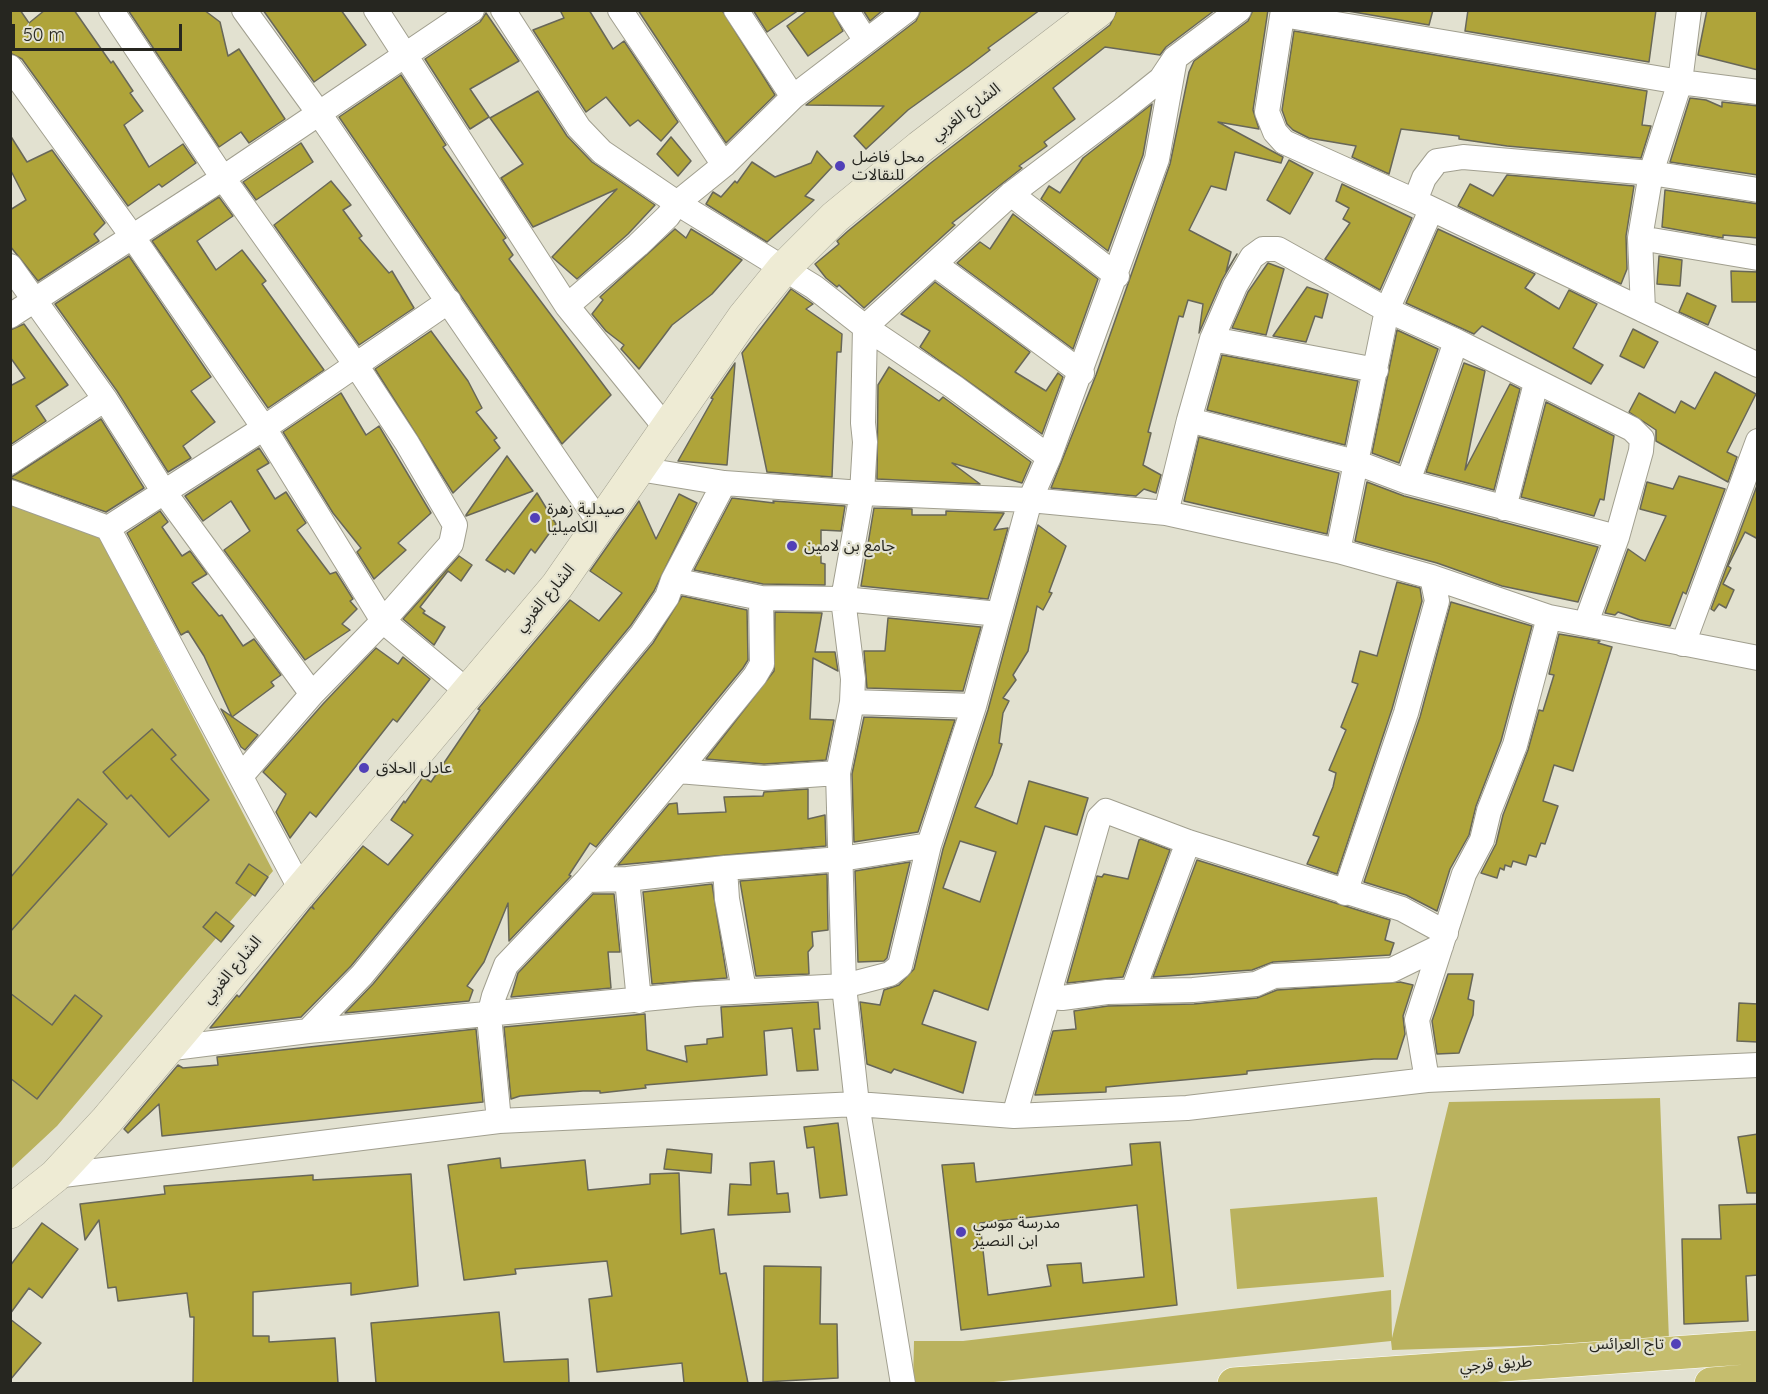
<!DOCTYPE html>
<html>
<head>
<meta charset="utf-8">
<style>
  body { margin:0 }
  #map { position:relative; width:1768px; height:1394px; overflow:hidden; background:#e2e1d0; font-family:Quicksand,sans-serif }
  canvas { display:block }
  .frame { position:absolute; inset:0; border:12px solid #262620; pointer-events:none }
  .scale { position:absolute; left:12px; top:24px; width:170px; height:27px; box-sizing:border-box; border:3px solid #262620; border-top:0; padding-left:8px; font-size:18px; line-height:21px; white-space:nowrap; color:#262620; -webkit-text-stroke:4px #e2e1d0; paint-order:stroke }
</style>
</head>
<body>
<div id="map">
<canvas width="1768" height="1394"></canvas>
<div class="frame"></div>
<div class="scale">50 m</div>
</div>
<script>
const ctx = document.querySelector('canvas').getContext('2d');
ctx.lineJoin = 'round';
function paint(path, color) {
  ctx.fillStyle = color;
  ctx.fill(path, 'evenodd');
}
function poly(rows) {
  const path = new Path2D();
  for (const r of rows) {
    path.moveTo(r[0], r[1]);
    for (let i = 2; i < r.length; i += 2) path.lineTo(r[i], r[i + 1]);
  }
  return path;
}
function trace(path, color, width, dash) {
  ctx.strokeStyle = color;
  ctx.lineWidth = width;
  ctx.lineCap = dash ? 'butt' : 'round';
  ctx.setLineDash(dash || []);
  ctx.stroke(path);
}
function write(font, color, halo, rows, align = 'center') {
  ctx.font = font + ' Quicksand,"Noto Sans Arabic",sans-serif';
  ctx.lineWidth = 4.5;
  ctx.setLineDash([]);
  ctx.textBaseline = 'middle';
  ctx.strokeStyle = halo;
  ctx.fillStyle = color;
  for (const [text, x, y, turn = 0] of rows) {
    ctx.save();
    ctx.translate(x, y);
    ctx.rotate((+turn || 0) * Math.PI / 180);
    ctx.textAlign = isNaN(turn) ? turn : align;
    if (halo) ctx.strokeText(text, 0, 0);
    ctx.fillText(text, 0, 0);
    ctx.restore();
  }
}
paint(poly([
  [11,501,98,534,273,871,57,1126,11,1169],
  [1660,1098,1669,1341,1392,1350,1391,1341,984,1383,913,1384,914,1341,963,1341,1391,1290,1392,1338,1449,1102],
  [1377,1197,1384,1277,1237,1289,1230,1209]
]), '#bab25e');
const building = poly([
  [10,10,20,10,29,23,45,10,74,10,111,63,113,61,133,91,130,93,143,111,124,125,149,167,183,144,196,163,162,187,159,184,128,206,22,59,10,53,10,10],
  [128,10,204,10,220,22,228,56,239,49,285,119,249,143,241,132,219,147,128,10],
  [263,10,341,10,366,45,314,82,263,10],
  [560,10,589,10,613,49,624,41,678,122,661,141,638,120,630,126,606,97,586,112,533,30,564,18,560,10],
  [638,10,722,10,775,95,726,143,638,10],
  [753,10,799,10,767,32,753,10],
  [808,10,832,10,843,31,808,56,787,26,808,10],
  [863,10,883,10,870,21,863,10],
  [921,10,1040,10,988,48,990,50,969,66,908,110,866,149,854,136,884,106,806,105,916,21,921,10],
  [1117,10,1215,10,1166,47,1160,55,1105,47,1053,88,1075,119,1044,142,1047,146,1019,166,1022,168,952,223,955,225,864,308,839,285,837,287,826,278,815,264,839,244,837,241,848,231,932,162,1110,25,1117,10],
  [1253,10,1268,10,1253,110,1259,129,1218,122,1283,157,1281,163,1235,152,1226,190,1211,186,1189,230,1231,252,1226,272,1237,254,1222,280,1199,333,1203,304,1188,300,1183,317,1179,316,1148,432,1151,433,1143,465,1161,475,1156,493,1144,489,1136,496,1051,488,1096,375,1170,164,1189,72,1194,61,1248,21,1253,10],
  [1342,10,1433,10,1429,25,1342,10],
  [1468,10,1656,10,1649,62,1465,31,1468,10],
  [1707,10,1758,10,1758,70,1698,55,1707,10],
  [486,13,519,61,470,89,489,117,470,129,425,59,480,22,486,13],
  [1294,31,1647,91,1642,125,1651,126,1641,158,1507,146,1459,139,1459,136,1401,129,1389,174,1352,157,1356,146,1309,138,1293,130,1287,124,1282,110,1294,31],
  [401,75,446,145,443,147,506,238,503,240,513,255,509,259,611,395,562,444,339,117,401,75],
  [538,91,567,136,592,162,655,205,628,234,577,279,552,257,617,189,533,227,501,178,523,164,490,118,538,91],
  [1690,98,1706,100,1722,107,1722,102,1758,106,1758,175,1670,162,1690,98],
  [1152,104,1143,155,1108,251,1041,199,1049,186,1060,193,1083,158,1152,104],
  [10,135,27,162,52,150,105,223,94,234,99,241,38,281,10,246,10,210,26,200,10,169,10,135],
  [671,137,691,161,678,176,657,154,671,137],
  [301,143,313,162,256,200,243,182,301,143],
  [817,151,832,167,805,196,814,200,767,242,706,204,713,192,721,197,735,181,737,183,752,162,775,177,811,163,817,151],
  [1289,160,1313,173,1290,214,1267,200,1289,160],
  [1507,175,1634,186,1626,236,1627,269,1621,284,1458,206,1470,184,1493,196,1507,175],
  [331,181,351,205,343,210,362,236,359,238,389,273,392,271,414,308,359,345,274,225,331,181],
  [1342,184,1412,218,1380,290,1325,259,1350,223,1343,219,1349,208,1336,201,1342,184],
  [1665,190,1758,204,1758,238,1723,235,1723,238,1662,227,1665,190],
  [219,197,233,216,197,241,216,270,242,250,266,281,262,284,324,370,268,408,152,241,219,197],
  [1013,214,1098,279,1073,349,957,263,980,242,990,249,1013,214],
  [675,229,686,238,691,229,742,260,712,294,672,325,639,369,621,349,624,345,606,331,592,314,603,300,600,297,675,229],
  [1438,229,1535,274,1525,288,1559,309,1569,290,1597,304,1573,348,1603,365,1591,384,1482,326,1474,334,1406,303,1438,229],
  [129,256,211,377,191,391,215,422,183,446,191,458,168,472,117,391,55,304,129,256],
  [1659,256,1682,260,1680,286,1657,284,1659,256],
  [1268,263,1284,269,1266,335,1232,328,1248,292,1268,263],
  [1731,271,1758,272,1758,302,1732,302,1731,271],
  [935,282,1030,352,1015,372,1046,391,1058,373,1063,377,1042,434,920,347,930,331,901,314,935,282],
  [1307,287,1328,294,1322,318,1315,316,1306,342,1273,336,1307,287],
  [791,289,813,304,806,309,842,334,841,352,837,352,832,477,767,472,742,353,791,289],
  [1687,293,1716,306,1708,325,1679,312,1687,293],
  [24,324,68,385,36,406,46,421,10,445,10,386,25,378,10,357,10,330,24,324],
  [1633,329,1658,342,1644,368,1620,356,1633,329],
  [1397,330,1438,349,1399,463,1372,453,1397,330],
  [431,331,468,381,482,408,476,412,497,438,494,440,500,448,453,493,375,369,431,331],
  [1222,355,1358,381,1345,445,1207,410,1222,355],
  [735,363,727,465,678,461,713,399,711,398,735,363],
  [1464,363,1485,371,1465,470,1510,384,1520,389,1494,490,1426,472,1464,363],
  [889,367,939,401,943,397,1031,462,1022,483,952,463,980,484,877,479,878,385,889,367],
  [1715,372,1756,394,1727,452,1737,457,1728,482,1656,441,1656,430,1629,412,1639,393,1675,413,1681,401,1695,409,1715,372],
  [341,393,366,435,379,426,431,513,398,543,406,550,374,579,357,552,361,548,333,513,283,432,341,393],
  [1546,402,1614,436,1604,500,1600,499,1594,516,1521,497,1546,402],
  [101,419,144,488,106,512,10,478,101,419],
  [1199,437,1339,473,1327,534,1184,501,1199,437],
  [259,448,269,463,257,470,275,499,286,492,306,523,297,530,330,574,336,572,353,599,350,601,357,609,342,624,350,630,305,660,224,550,250,531,231,501,203,521,185,496,259,448],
  [507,456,533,491,466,516,466,515,507,456],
  [1679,476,1725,489,1686,594,1683,592,1670,626,1640,620,1618,612,1615,615,1605,613,1628,549,1645,561,1666,516,1640,509,1647,482,1673,489,1679,476],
  [1367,482,1404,496,1598,547,1578,602,1502,586,1437,563,1355,541,1367,482],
  [1758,483,1758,539,1745,532,1728,566,1731,568,1723,584,1734,590,1726,608,1719,604,1714,611,1711,609,1758,483],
  [537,493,556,524,535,553,531,549,514,574,507,569,505,572,486,560,537,493],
  [679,494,697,503,654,591,631,625,351,966,301,1017,210,1028,237,995,239,997,311,907,314,909,312,906,363,846,388,865,413,835,391,820,404,801,405,803,423,777,431,782,480,710,478,709,570,600,599,621,622,593,590,571,639,501,656,539,679,494],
  [732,498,774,503,773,501,845,506,841,531,821,530,821,563,825,564,825,585,763,584,694,570,732,498],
  [874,508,912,509,912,515,946,515,946,511,1004,513,994,530,1008,528,988,599,861,586,874,508],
  [160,511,168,522,162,527,182,556,190,551,207,574,192,583,219,616,222,615,243,646,254,639,281,675,271,682,274,686,232,717,204,656,188,631,181,635,127,533,160,511],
  [1038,525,1066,546,1049,592,1052,593,1043,610,1037,606,1028,651,1013,675,1016,680,1003,698,1009,701,1003,713,999,743,1002,744,992,775,975,807,1017,824,1029,781,1088,798,1077,835,1045,826,988,1010,934,990,922,1024,976,1042,963,1093,894,1069,891,1073,867,1064,860,1002,880,1005,884,990,899,985,914,969,943,849,988,710,1038,525],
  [960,841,996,852,980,902,943,888,960,841],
  [459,556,472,565,461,581,448,571,420,607,425,611,423,613,445,627,434,645,403,619,459,556],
  [1397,582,1420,588,1422,601,1392,709,1337,874,1307,864,1319,837,1313,835,1333,787,1336,773,1329,770,1346,730,1341,727,1358,684,1352,682,1360,651,1377,656,1397,582],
  [682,596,747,610,748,660,743,668,596,847,590,843,569,875,571,876,509,941,508,903,484,962,467,986,473,990,469,1001,345,1013,373,984,653,643,682,596],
  [1451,602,1532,626,1501,741,1476,806,1469,835,1450,869,1437,911,1406,895,1364,882,1420,717,1451,602],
  [775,612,822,613,815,652,835,652,838,671,813,658,810,719,834,720,826,760,764,764,706,759,774,671,775,612],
  [888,618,981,627,963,691,867,688,864,651,885,651,888,618],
  [1559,634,1600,641,1598,643,1612,647,1573,771,1554,765,1543,801,1558,806,1545,844,1541,843,1536,857,1529,855,1526,865,1513,861,1511,867,1505,865,1504,870,1500,868,1497,878,1481,873,1496,844,1503,815,1528,750,1539,710,1543,711,1554,675,1549,674,1559,634],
  [376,648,398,664,403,657,430,679,397,722,393,719,316,817,310,812,290,838,276,812,286,794,263,772,323,704,376,648],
  [221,709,258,735,245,750,241,747,221,709],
  [864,717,955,720,918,832,854,842,852,774,864,717],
  [152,729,176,755,171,759,209,800,169,837,131,795,127,799,103,772,152,729],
  [808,789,808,819,825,815,826,846,618,865,669,804,677,803,678,814,726,812,724,797,763,796,764,792,808,789],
  [78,799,107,824,10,932,10,878,78,799],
  [1141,839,1170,850,1123,977,1067,983,1097,876,1102,877,1104,874,1128,879,1139,840,1141,839],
  [1197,860,1390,920,1385,940,1394,943,1390,955,1273,962,1252,970,1153,977,1197,860],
  [910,862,887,958,884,961,858,962,855,871,910,862],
  [249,864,268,877,255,896,236,883,249,864],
  [827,874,828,930,812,932,813,946,808,952,809,974,756,976,740,881,827,874],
  [712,884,727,978,652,984,643,892,712,884],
  [593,894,614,894,620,952,608,952,611,988,511,997,518,973,593,894],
  [216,912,234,926,221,942,203,927,216,912],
  [1448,974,1473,974,1468,999,1474,1001,1473,1015,1459,1053,1437,1054,1432,1021,1448,974],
  [1400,982,1413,985,1403,1016,1405,1034,1397,1059,1374,1059,1247,1071,1247,1074,1227,1076,1106,1087,1106,1092,1035,1095,1053,1031,1076,1029,1074,1011,1108,1006,1194,1004,1257,998,1277,990,1400,982],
  [10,993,52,1025,75,995,102,1016,37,1099,10,1078,10,993],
  [818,1002,820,1029,814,1029,818,1070,797,1071,792,1028,764,1031,767,1075,645,1085,646,1088,600,1093,600,1091,583,1091,520,1096,511,1099,504,1027,645,1014,647,1050,687,1062,685,1046,707,1044,707,1039,723,1037,721,1007,818,1002],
  [1739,1003,1758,1004,1758,1042,1737,1041,1739,1003],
  [476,1029,483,1102,162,1136,159,1104,128,1133,124,1129,178,1065,183,1068,218,1065,217,1057,476,1029],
  [838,1123,847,1195,820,1198,814,1147,807,1148,804,1127,838,1123],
  [1758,1134,1758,1193,1747,1193,1738,1137,1758,1134],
  [1160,1142,1177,1305,961,1330,942,1165,974,1163,976,1182,1132,1165,1130,1144,1160,1142],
  [1137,1205,1144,1277,1083,1283,1081,1263,1047,1265,1051,1286,988,1295,980,1223,1137,1205],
  [667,1149,712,1154,711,1173,664,1169,667,1149],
  [500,1158,501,1168,585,1160,588,1190,650,1184,650,1174,679,1173,681,1234,714,1229,720,1274,726,1273,748,1383,684,1383,682,1363,597,1372,589,1299,612,1296,607,1261,515,1269,516,1274,464,1280,448,1165,500,1158],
  [774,1161,777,1194,788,1193,790,1212,728,1215,730,1184,751,1185,750,1163,774,1161],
  [411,1174,418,1286,351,1295,351,1283,253,1292,253,1336,269,1336,269,1342,335,1338,338,1383,193,1383,194,1317,190,1317,187,1293,118,1301,116,1287,108,1288,99,1220,85,1240,80,1204,165,1194,164,1186,313,1175,313,1180,411,1174],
  [1758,1204,1758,1275,1746,1276,1748,1321,1684,1324,1682,1239,1721,1239,1719,1205,1758,1204],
  [42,1223,78,1249,42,1298,29,1288,10,1314,10,1266,42,1223],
  [764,1266,821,1267,820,1324,837,1324,838,1378,763,1382,764,1266],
  [499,1312,504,1362,568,1359,569,1383,376,1383,371,1323,499,1312],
  [10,1319,41,1343,10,1380,10,1319]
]);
paint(building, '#afa43a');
trace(building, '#686758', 1.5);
const street = poly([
  [111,10,223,178,356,365,407,443,455,525,451,544,383,621,312,694,242,775],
  [244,10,318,112,601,525],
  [376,10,567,306,666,428],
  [503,10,579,128,602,152,677,203,814,287,865,327,954,387,1049,457,1157,159,1174,64],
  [620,10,724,165],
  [736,10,793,97],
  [846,10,866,41],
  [1283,10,1267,112,1275,132,1284,142,1415,201,1758,365],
  [1283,15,1680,82,1758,92],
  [10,67,132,236,264,428,383,621,467,691],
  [1011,194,1117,276],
  [1415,201,1424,178,1437,161,1463,157,1651,173,1758,190],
  [1640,238,1758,258],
  [936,265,1082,373],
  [10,266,105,399,164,492,312,694],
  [567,306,638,245,668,216,677,203,724,165,793,97,907,10],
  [1643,310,1640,238,1651,173,1680,82,1689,10],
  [10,316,223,178,472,10],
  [1212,339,1376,370],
  [1189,420,1355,462,1408,482,1617,537],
  [10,462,105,399],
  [639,469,724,483,862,493,1030,500,1166,513,1338,551,1432,577,1549,617,1758,658],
  [1408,482,1456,341],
  [10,492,108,528,300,888],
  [1504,508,1536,383],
  [1166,513,1189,420,1212,339,1235,286,1252,257,1263,249,1278,249,1387,310,1456,341,1632,429,1642,439,1641,451,1617,537,1586,623],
  [108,528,264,428,449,301],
  [1338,551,1387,310,1431,210],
  [673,580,724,483],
  [1683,644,1758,441],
  [852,702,974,706],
  [678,771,755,676,762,664,761,598,843,599,999,614],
  [725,868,727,899,744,990],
  [627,879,639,1001],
  [587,880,678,771,764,778,838,773],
  [1345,893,1406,713,1437,601,1432,577],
  [1133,991,1188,842],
  [1049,997,1062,998,1107,992,1193,990,1256,984,1274,976,1392,970,1441,946],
  [308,1031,362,975,642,634,667,597,673,580,761,598],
  [165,1049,308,1031,696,994,844,986,890,974,900,966,929,845,974,706,1030,500,1049,457],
  [1427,1080,1417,1020,1464,874,1482,840,1489,811,1515,745,1549,617],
  [1014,1116,1099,818,1106,811,1188,842,1402,909,1446,933],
  [499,1121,489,1016,494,996,506,965,587,880,627,879,725,868,841,859,929,845],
  [55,1176,499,1121,857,1104,1014,1116,1187,1108,1427,1080,1758,1065],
  [903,1384,857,1104,844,986,838,773,852,702,853,679,843,599,862,493,865,442,863,423,865,327,1011,194,1126,107,1161,79,1175,58,1239,10]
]);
const secondary = poly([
  [10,1212,55,1176,107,1120,557,586,744,317,783,269,835,217,920,147,1099,10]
]);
const highway = poly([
  [1234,1384,1758,1347],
  [1711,1384,1758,1380]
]);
trace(street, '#a19f8f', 26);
trace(secondary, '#a19f8f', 34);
trace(highway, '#fff', 34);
trace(street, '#fff', 24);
trace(secondary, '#eeebd4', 33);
trace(highway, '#c5bd6e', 33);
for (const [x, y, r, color] of [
  [840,166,6,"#5140b8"],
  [535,518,6,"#5140b8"],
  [792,546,6,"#5140b8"],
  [364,768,6,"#5140b8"],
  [961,1232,6,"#5140b8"],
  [1676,1344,6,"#5140b8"]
]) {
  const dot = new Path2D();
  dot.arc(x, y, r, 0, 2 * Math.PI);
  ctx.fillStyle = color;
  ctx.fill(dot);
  trace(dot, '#e2e1d0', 2);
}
write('16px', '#262620', '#e2e1d0', [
  ["الشارع الغربي",966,112,-38],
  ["الشارع الغربي",545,598,-50],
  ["الشارع الغربي",232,970,-50],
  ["طريق قرجي",1496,1364,-4]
]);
write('16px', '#262620', '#e2e1d0', [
  ["محل فاضل",852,157],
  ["للنقالات",852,175],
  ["صيدلية زهرة",547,509],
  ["الكاميليا",547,527],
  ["جامع بن لامين",804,546],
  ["عادل الحلاق",376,768],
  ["مدرسة موسي",973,1223],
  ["ابن النصير",973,1241],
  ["تاج العرائس",1664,1344,"right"]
], 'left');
</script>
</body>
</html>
